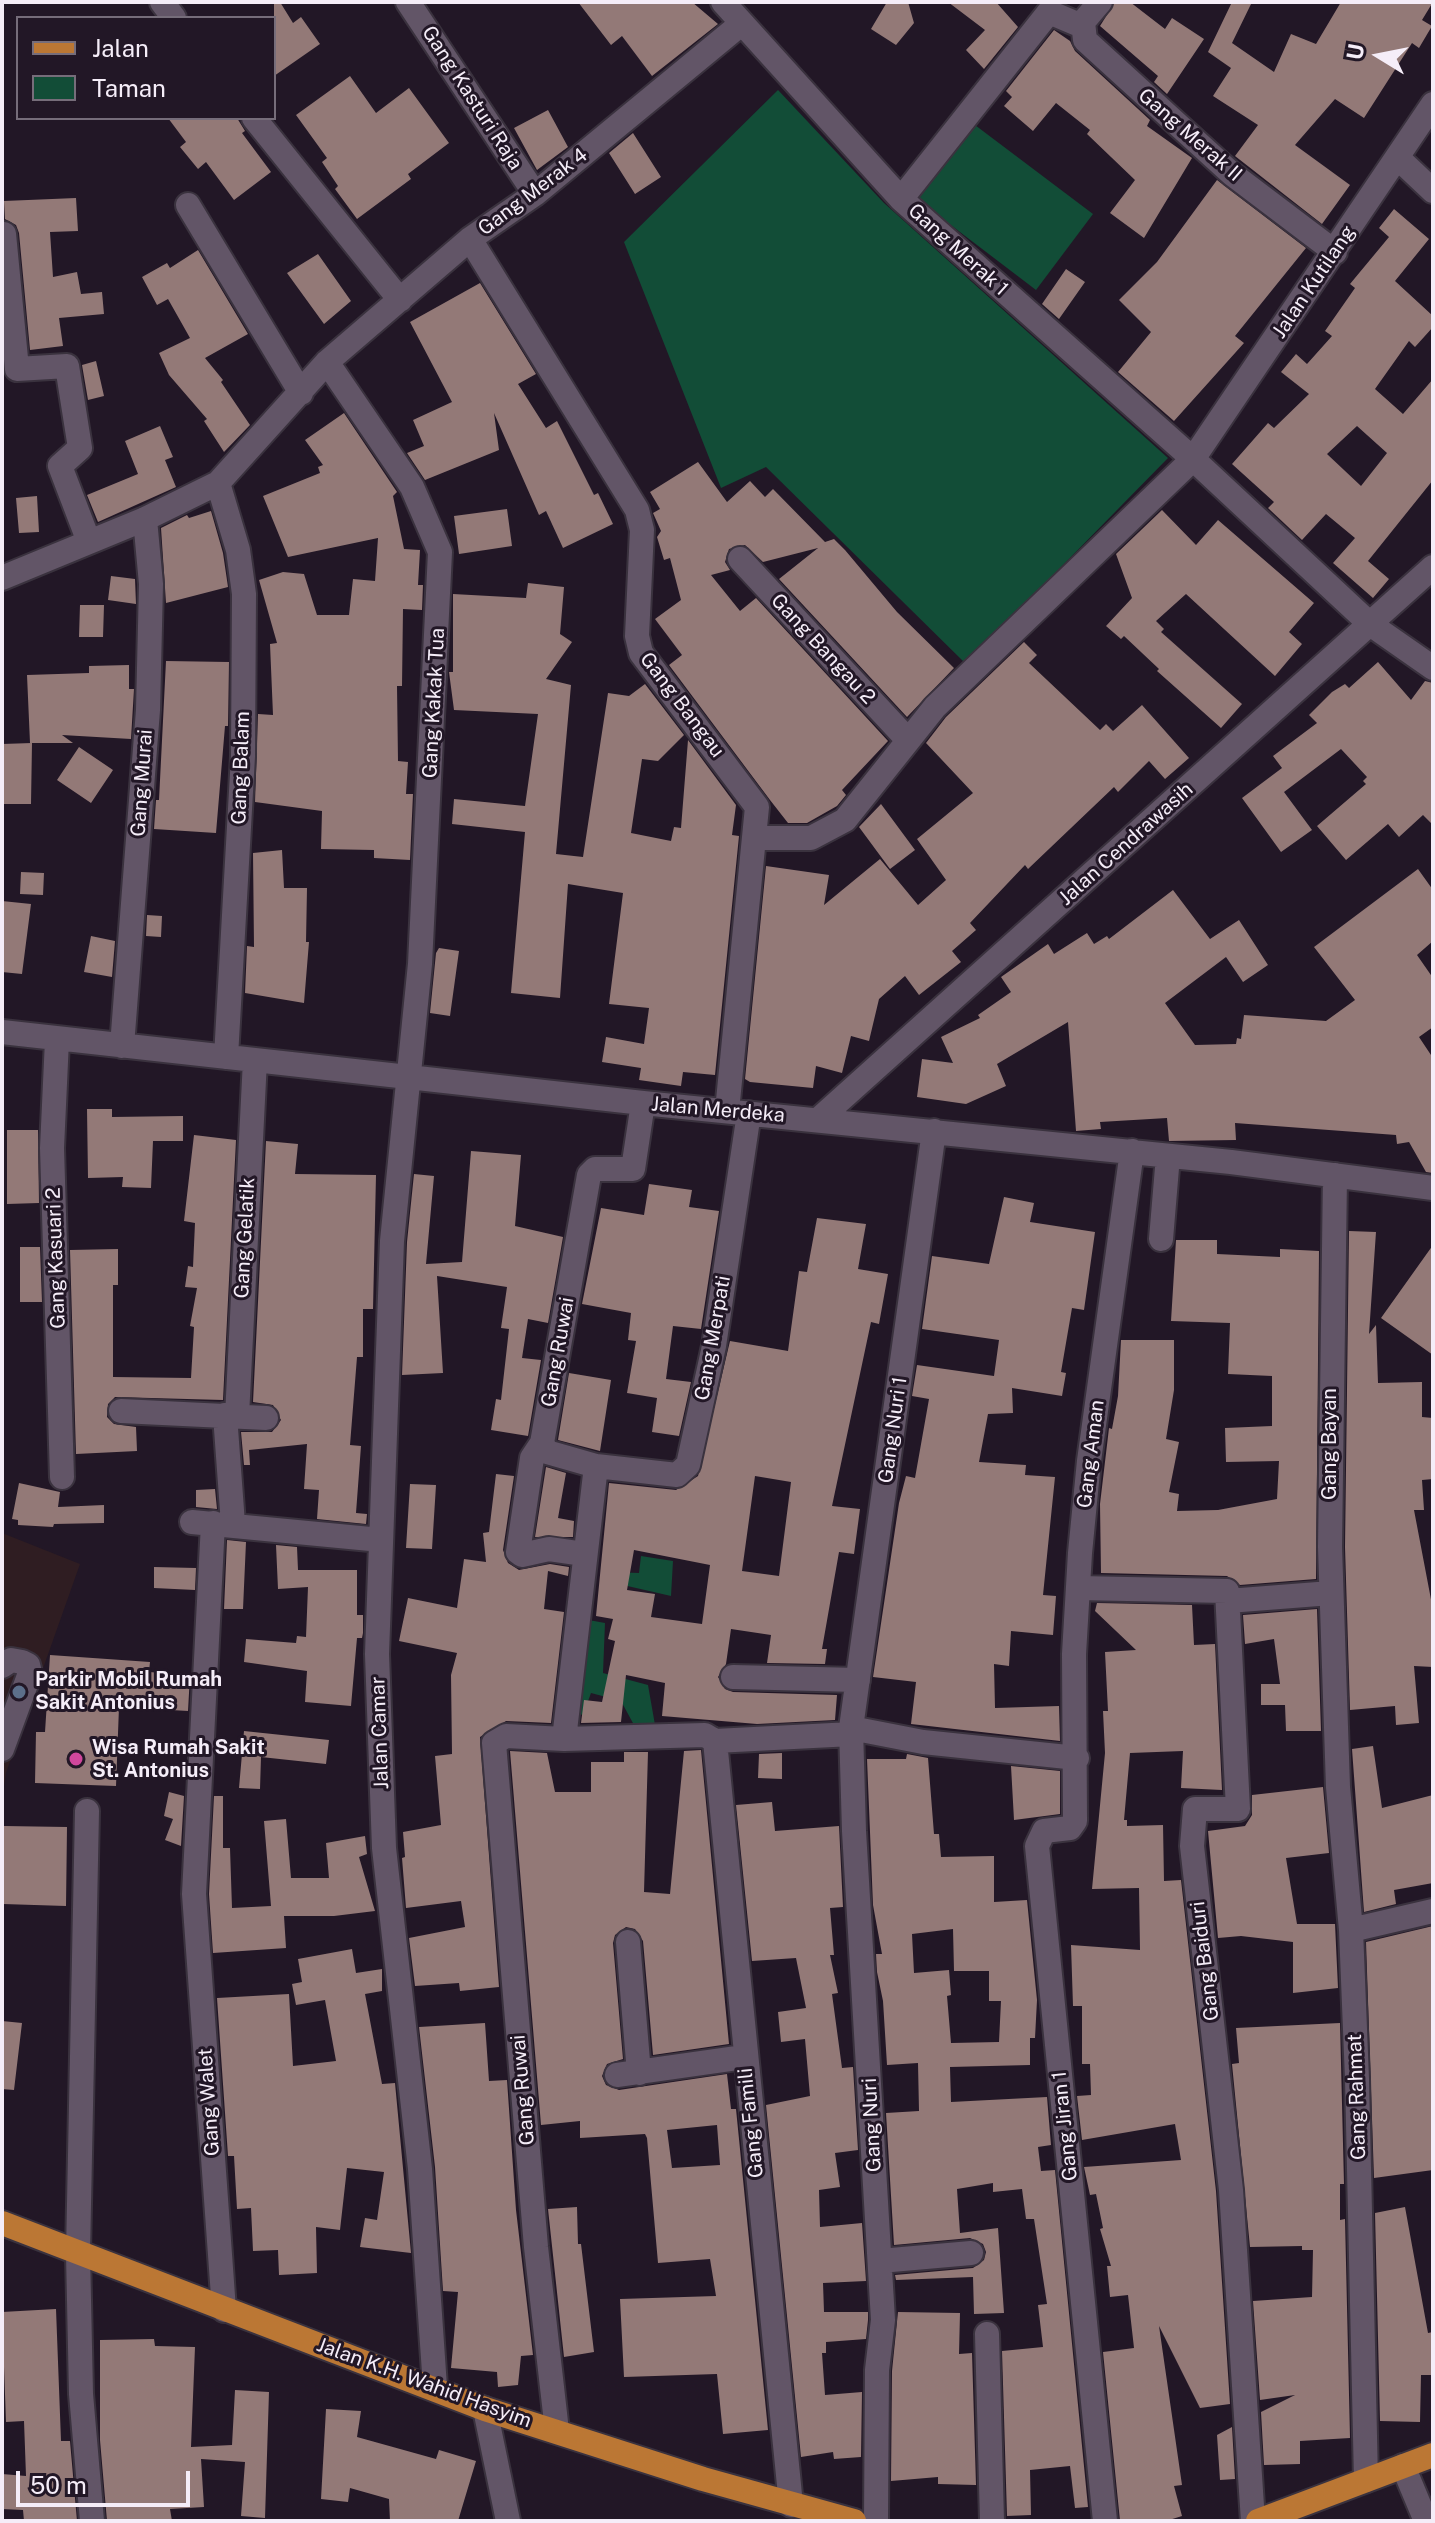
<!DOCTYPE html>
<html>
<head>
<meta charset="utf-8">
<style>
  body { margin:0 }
  #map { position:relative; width:1435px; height:2523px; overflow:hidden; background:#221726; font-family:"Public Sans",sans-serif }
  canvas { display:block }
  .frame { position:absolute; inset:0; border:4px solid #f5edf8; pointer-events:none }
  .legend { position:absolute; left:16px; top:16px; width:260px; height:104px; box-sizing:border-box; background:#221726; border:2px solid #766d7a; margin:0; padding:10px 14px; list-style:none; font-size:24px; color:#f5edf8 }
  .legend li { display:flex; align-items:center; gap:16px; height:40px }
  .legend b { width:40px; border:2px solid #766d7a }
  .north { position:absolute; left:1339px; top:16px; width:80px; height:80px; -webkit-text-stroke:6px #221726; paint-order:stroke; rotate:280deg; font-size:22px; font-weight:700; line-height:32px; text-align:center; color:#f5edf8 }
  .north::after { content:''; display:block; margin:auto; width:28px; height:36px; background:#f5edf8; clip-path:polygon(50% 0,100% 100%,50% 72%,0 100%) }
  .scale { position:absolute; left:16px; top:2471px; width:174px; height:36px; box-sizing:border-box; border:4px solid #f5edf8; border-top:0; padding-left:10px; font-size:24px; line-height:28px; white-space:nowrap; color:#f5edf8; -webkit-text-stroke:6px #221726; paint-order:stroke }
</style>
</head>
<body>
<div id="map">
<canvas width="1435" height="2523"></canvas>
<div class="frame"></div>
<ul class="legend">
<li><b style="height:10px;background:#bb7734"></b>Jalan</li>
<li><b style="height:22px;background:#124d37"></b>Taman</li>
</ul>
<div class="north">U</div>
<div class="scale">50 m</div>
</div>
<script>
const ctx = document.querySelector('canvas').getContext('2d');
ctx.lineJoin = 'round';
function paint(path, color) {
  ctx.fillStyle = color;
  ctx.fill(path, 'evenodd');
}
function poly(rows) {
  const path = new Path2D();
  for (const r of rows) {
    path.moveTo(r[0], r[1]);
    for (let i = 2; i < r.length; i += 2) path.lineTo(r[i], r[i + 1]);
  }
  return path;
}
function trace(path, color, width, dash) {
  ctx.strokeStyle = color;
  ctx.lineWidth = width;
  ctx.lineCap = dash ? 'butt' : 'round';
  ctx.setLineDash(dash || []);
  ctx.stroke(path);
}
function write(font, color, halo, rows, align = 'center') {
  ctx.font = font + ' "Public Sans",sans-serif';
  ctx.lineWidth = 6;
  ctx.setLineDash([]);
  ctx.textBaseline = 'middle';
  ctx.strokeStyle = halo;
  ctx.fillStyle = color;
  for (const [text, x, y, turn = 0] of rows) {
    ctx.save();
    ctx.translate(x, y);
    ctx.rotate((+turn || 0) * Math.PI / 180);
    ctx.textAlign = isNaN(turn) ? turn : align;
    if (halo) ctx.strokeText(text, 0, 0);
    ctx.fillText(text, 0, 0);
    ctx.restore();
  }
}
paint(poly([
  [2,1533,80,1564,6,1773,2,1800]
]), '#2f1d22');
paint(poly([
  [778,90,884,203,1168,458,966,664,766,467,721,488,624,242],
  [967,119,1093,214,1036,290,910,194],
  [641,1556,673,1561,671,1596,610,1582,612,1572,639,1573],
  [583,1619,605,1623,603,1673,648,1685,655,1725,634,1725,621,1701,591,1693,583,1715,576,1713]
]), '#124d37');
paint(poly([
  [274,2,280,2,293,23,301,17,320,44,274,76],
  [578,2,692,2,718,24,652,76,622,36,611,45],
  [887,2,908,2,914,23,896,45,871,29],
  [948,2,996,2,1018,27,984,69,966,50,985,30],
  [1115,2,1130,2,1165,29,1172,18,1204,39,1167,94,1154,82,1158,76,1100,26],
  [1232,2,1252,2,1232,43,1274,72,1291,34,1316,44,1341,2,1433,2,1422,20,1432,26,1419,48,1412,43,1364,118,1335,99,1295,145,1350,185,1322,224,1235,156,1258,125,1213,96,1231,68,1208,52],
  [1054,30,1070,41,1075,51,1150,120,1147,126,1192,158,1144,238,1110,213,1135,180,1087,134,1090,130,1056,103,1033,131,1004,106,1012,97,1006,91],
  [350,76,376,113,409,88,449,143,408,174,411,179,357,219,335,189,338,186,322,162,327,158,296,115],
  [548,110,568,147,537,170,514,128],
  [168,118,237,118,245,131,242,133,271,172,234,200,206,162,198,169,180,147,186,142],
  [633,133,661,177,635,194,609,153],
  [1217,180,1306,248,1235,336,1244,343,1174,421,1118,372,1151,332,1119,300,1157,262],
  [76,198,78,231,50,232,53,277,77,272,81,294,102,292,104,314,59,318,63,346,30,350,19,233,16,225,5,219,4,201],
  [1394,209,1429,239,1395,281,1433,316,1433,327,1415,347,1409,341,1375,389,1403,414,1433,379,1433,480,1368,561,1389,579,1373,598,1333,563,1355,538,1326,514,1302,540,1268,508,1274,502,1232,464,1268,423,1274,428,1309,394,1281,372,1296,354,1307,364,1332,336,1325,331,1355,288,1350,284,1389,237,1379,228],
  [1357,426,1387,453,1361,486,1327,454],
  [198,250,248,334,205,358,223,380,221,382,250,425,224,452,204,421,207,419,169,375,159,353,190,338,168,299,157,305,142,277,167,263,170,268],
  [318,254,351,301,324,324,287,273],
  [1066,269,1085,282,1059,319,1042,304],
  [480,283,536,374,518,384,546,428,557,421,594,495,598,493,613,524,563,548,546,511,539,515,494,413,499,450,425,480,407,453,424,446,413,420,452,402,410,322],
  [96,361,104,396,88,400,82,365],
  [344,413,397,492,393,496,404,549,420,550,418,585,423,585,422,610,403,609,402,686,397,686,398,761,408,762,406,794,413,794,410,860,374,858,374,850,321,849,322,811,255,802,258,714,273,715,270,644,277,643,259,580,283,572,304,574,317,615,349,615,353,579,375,581,378,538,288,557,263,496,320,473,318,467,323,465,305,440],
  [160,426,173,457,165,460,176,487,98,522,87,495,138,474,125,441],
  [698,462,727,502,750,481,765,497,773,489,825,542,834,539,845,550,897,612,954,668,907,717,779,579,818,548,763,562,745,545,729,549,725,562,730,570,711,575,740,611,756,598,888,741,842,790,846,795,837,806,807,823,788,823,770,800,669,665,682,655,655,619,681,600,670,558,664,560,657,537,661,531,653,513,660,509,650,492],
  [37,496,39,532,19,533,16,498],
  [507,509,512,546,459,554,454,516],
  [1162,510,1196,545,1218,520,1314,603,1289,632,1302,644,1275,676,1186,594,1156,621,1164,629,1161,632,1242,704,1221,728,1157,671,1159,669,1124,636,1121,639,1106,626,1132,598,1116,554],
  [211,511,223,553,228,587,166,603,161,528,187,515,189,518],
  [111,576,135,579,136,604,108,600],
  [528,583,564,587,560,634,572,642,546,679,571,685,556,854,583,857,608,693,629,696,645,684,684,735,658,761,642,759,631,833,671,841,674,827,681,828,688,740,736,805,732,835,739,836,715,1075,683,1072,681,1086,639,1080,641,1068,602,1062,606,1037,644,1044,649,1008,609,1004,623,893,568,884,560,998,511,993,525,832,452,824,454,799,525,806,538,714,454,710,449,672,453,672,453,594,526,598],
  [80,605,104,605,103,637,79,637],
  [1024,642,1037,655,1029,663,1100,730,1106,724,1113,731,1142,705,1189,758,1165,779,1149,761,1118,792,1114,787,1028,869,1025,865,970,923,976,930,952,951,961,962,919,995,905,976,879,999,869,1041,851,1036,842,1073,816,1066,813,1088,750,1082,745,1079,766,866,829,875,824,905,880,859,918,905,946,880,917,839,973,793,926,743,946,717],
  [166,661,229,662,228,726,225,726,216,833,154,829,156,800,159,800],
  [1378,662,1411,700,1425,681,1433,683,1433,825,1423,815,1399,837,1388,824,1346,860,1317,826,1366,784,1363,781,1367,777,1341,749,1284,792,1312,830,1281,852,1242,798,1282,768,1273,756,1317,723,1309,715,1332,692,1345,684,1349,688],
  [129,665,129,689,134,689,131,739,62,735,73,743,30,743,27,675,89,673,89,666],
  [32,743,31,804,2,804,2,744],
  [79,747,113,770,91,803,57,780],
  [881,804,915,850,890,869,859,827],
  [282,850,284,888,307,888,306,942,309,942,304,1003,245,993,247,946,254,947,253,853],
  [1418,869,1433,890,1433,941,1417,955,1433,978,1433,1027,1419,1037,1433,1058,1433,1173,1426,1172,1409,1142,1397,1144,1396,1135,1235,1123,1236,1140,1169,1141,1167,1118,1100,1122,1101,1129,1076,1131,1068,1022,997,1064,1006,1086,966,1104,917,1097,922,1059,953,1063,941,1037,980,1018,978,1015,1011,992,1001,977,1048,944,1054,954,1087,933,1094,944,1107,936,1109,939,1173,890,1210,939,1239,920,1268,965,1243,982,1226,957,1165,1003,1195,1045,1236,1044,1237,1038,1241,1039,1244,1015,1326,1021,1355,1000,1314,947],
  [21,872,44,873,43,895,20,894],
  [2,901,31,904,22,974,2,972],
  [147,915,162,916,161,937,146,936],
  [91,936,115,941,112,977,84,972],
  [439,948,459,951,450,1016,430,1013,436,953],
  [87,1109,112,1109,112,1117,183,1116,183,1141,153,1141,151,1188,122,1187,123,1177,88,1178],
  [7,1130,38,1130,39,1203,7,1204],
  [194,1135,236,1140,223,1400,115,1397,108,1404,107,1417,114,1424,136,1427,137,1451,76,1454,70,1250,118,1249,118,1285,113,1285,113,1377,191,1378,194,1327,190,1326,197,1288,185,1287,188,1266,193,1267,195,1223,184,1221],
  [266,1141,298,1144,295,1174,376,1175,373,1309,363,1309,363,1357,357,1357,350,1445,361,1446,356,1513,367,1514,366,1524,317,1519,319,1490,304,1489,307,1444,249,1450,250,1465,244,1465,241,1432,272,1432,281,1420,273,1405,253,1402],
  [471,1151,521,1155,515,1226,563,1237,548,1323,528,1319,522,1358,541,1360,528,1436,491,1430,496,1399,501,1400,509,1329,501,1328,507,1287,437,1276,443,1373,402,1375,407,1242,414,1174,434,1176,426,1264,462,1262],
  [649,1184,692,1190,689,1207,719,1211,701,1329,673,1326,666,1379,691,1382,679,1436,652,1432,657,1398,627,1393,636,1341,628,1340,631,1313,582,1304,601,1208,644,1215],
  [1004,1197,1034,1203,1030,1222,1095,1232,1084,1310,1072,1308,1061,1372,1066,1373,1062,1396,1012,1388,1013,1413,988,1414,979,1462,1026,1465,1025,1475,1055,1477,1043,1595,1056,1596,1053,1635,1011,1631,1009,1666,994,1664,995,1708,1059,1706,1060,1741,911,1724,916,1682,873,1677,899,1503,906,1476,915,1478,929,1399,912,1396,917,1365,994,1376,999,1340,922,1329,932,1256,989,1264],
  [817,1218,866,1224,858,1269,888,1274,879,1324,871,1322,832,1506,860,1509,854,1554,839,1552,822,1649,827,1649,825,1664,767,1663,771,1635,731,1629,726,1664,718,1677,725,1689,733,1692,837,1695,835,1720,757,1724,662,1716,665,1683,626,1675,621,1722,581,1723,584,1700,602,1702,615,1641,608,1639,613,1619,596,1616,609,1483,676,1490,698,1476,730,1341,788,1351,799,1271,807,1272],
  [755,1476,791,1482,779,1576,742,1571],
  [634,1550,710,1565,702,1624,651,1617,655,1594,627,1590],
  [1349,1231,1376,1232,1369,1334,1376,1325,1378,1383,1422,1382,1422,1417,1433,1418,1433,1479,1422,1480,1424,1510,1414,1510,1433,1610,1433,1667,1414,1666,1419,1723,1396,1725,1395,1706,1350,1710,1345,1547],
  [1176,1240,1217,1240,1217,1254,1280,1257,1280,1249,1319,1251,1316,1579,1240,1585,1227,1576,1101,1573,1100,1504,1109,1428,1112,1429,1118,1396,1121,1340,1174,1340,1174,1390,1166,1439,1179,1442,1169,1492,1179,1494,1177,1511,1218,1510,1277,1499,1279,1461,1226,1462,1225,1428,1272,1426,1272,1376,1228,1374,1230,1323,1171,1321],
  [1433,1245,1433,1355,1381,1318],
  [20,1247,40,1247,42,1302,20,1302],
  [569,1373,611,1380,600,1451,558,1440],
  [546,1467,566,1473,558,1518,574,1521,573,1537,535,1537],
  [496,1474,514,1476,503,1550,508,1563,519,1570,550,1564,569,1567,568,1576,548,1571,544,1609,564,1612,551,1723,506,1721,480,1737,499,1987,460,1991,459,1983,415,1986,409,1938,465,1927,461,1901,406,1908,402,1858,405,1857,403,1832,441,1825,435,1756,452,1754,451,1675,457,1653,399,1641,408,1598,457,1608,464,1559,486,1562,483,1533,489,1532],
  [19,1483,60,1492,58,1507,104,1505,104,1523,54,1524,53,1527,18,1525,18,1520,12,1519],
  [410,1484,436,1485,432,1549,406,1548],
  [215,1489,217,1509,196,1507,196,1490],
  [227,1540,246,1542,243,1609,224,1609],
  [276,1545,297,1547,298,1570,357,1570,357,1615,363,1615,363,1633,362,1638,357,1638,351,1706,305,1702,307,1671,244,1662,246,1639,296,1643,297,1636,306,1637,308,1587,278,1589],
  [154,1567,196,1568,195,1590,154,1588],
  [1097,1603,1192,1605,1194,1645,1215,1644,1222,1790,1181,1788,1183,1751,1130,1753,1124,1820,1127,1820,1127,1826,1163,1825,1164,1881,1181,1880,1216,2191,1230,2404,1200,2408,1159,2326,1182,2485,1174,2486,1182,2516,1166,2521,1120,2521,1103,2352,1134,2348,1128,2295,1110,2297,1107,2266,1111,2266,1100,2229,1103,2228,1096,2194,1090,2195,1084,2167,1181,2160,1175,2124,1082,2140,1077,2096,1091,2095,1090,2064,1082,2064,1082,2006,1073,2006,1071,1945,1140,1950,1139,1888,1092,1889,1105,1753,1103,1711,1108,1711,1105,1652,1136,1650,1095,1611],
  [1317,1609,1321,1731,1286,1731,1285,1705,1261,1705,1261,1684,1280,1684,1274,1639,1245,1644,1243,1615],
  [50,1655,150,1662,149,1672,190,1675,188,1711,119,1707,116,1786,35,1783,36,1732,45,1732],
  [244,1731,329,1740,326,1764,261,1757,260,1789,239,1788],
  [1373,1746,1382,1808,1433,1795,1433,1883,1394,1890,1396,1904,1364,1912,1352,1749],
  [701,1750,729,2044,653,2055,643,1941,635,1929,626,1927,615,1935,613,1943,623,2059,607,2064,602,2076,606,2085,619,2090,727,2074,731,2109,736,2109,768,2430,723,2434,717,2374,624,2377,620,2299,716,2296,710,2259,658,2263,647,2138,645,2134,580,2138,580,2121,541,2125,510,1751,547,1753,555,1792,591,1792,591,1762,624,1762,624,1752,648,1752,644,1892,670,1894,684,1751],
  [717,2125,720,2165,672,2168,667,2130],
  [782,1753,782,1779,758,1778,759,1754],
  [907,1754,928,1758,934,1834,939,1834,941,1857,994,1856,994,1902,1027,1900,1037,2000,1035,2038,1030,2038,1030,2065,950,2067,951,2102,1047,2097,1051,2145,1038,2147,1041,2171,1055,2170,1088,2507,1075,2508,1070,2466,1030,2470,1031,2515,1007,2516,1002,2351,1043,2347,1038,2305,1047,2304,1034,2219,1026,2219,1022,2189,993,2192,993,2183,957,2189,960,2233,998,2228,1004,2313,974,2314,973,2277,896,2280,895,2275,973,2268,984,2260,986,2252,983,2244,970,2238,894,2245,886,2113,919,2111,918,2063,887,2065,883,2001,877,1972,876,1954,882,1954,873,1905,867,1759,906,1759],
  [953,1929,954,1971,989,1971,989,2001,1001,2001,999,2042,951,2043,947,1996,951,1995,949,1970,914,1973,912,1934],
  [1011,1766,1060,1771,1060,1814,1014,1820],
  [1323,1787,1329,1853,1286,1858,1297,1924,1335,1924,1338,1988,1293,1993,1293,1942,1241,1936,1218,1938,1208,1831,1245,1826,1252,1815,1252,1795],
  [169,1792,184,1796,181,1846,165,1840,173,1819,164,1816],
  [214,1796,223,1796,223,1848,230,1848,232,1908,271,1906,264,1821,286,1819,291,1878,329,1878,326,1843,365,1836,367,1854,359,1857,375,1911,334,1916,284,1916,286,1948,213,1953,209,1894],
  [772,1802,775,1831,839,1826,843,1907,830,1908,834,1955,830,1955,838,1993,832,1994,842,2068,853,2067,858,2150,835,2153,840,2187,819,2190,820,2227,862,2223,866,2281,823,2283,824,2312,868,2312,868,2320,866,2339,826,2342,826,2353,822,2353,825,2395,862,2392,861,2457,834,2459,833,2452,801,2457,766,2105,810,2096,805,2039,781,2042,778,2012,806,2008,796,1958,752,1961,736,1805],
  [4,1826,67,1827,66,1906,3,1904],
  [1433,1926,1433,2170,1374,2178,1366,1942],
  [352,1949,356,1973,382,1969,382,1991,365,1994,382,2084,395,2083,411,2253,360,2247,365,2218,377,2220,384,2172,347,2168,340,2230,316,2227,317,2273,279,2275,278,2250,253,2251,251,2208,237,2209,234,2156,228,2156,217,1998,289,1994,293,2066,336,2061,325,2000,296,2005,292,1984,302,1982,298,1959],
  [2,2021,22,2023,14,2090,2,2089],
  [485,2023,489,2081,507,2080,516,2210,533,2355,521,2356,518,2385,498,2387,497,2372,451,2368,458,2292,443,2291,435,2167,419,2027],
  [1340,2023,1344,2184,1340,2184,1340,2220,1345,2219,1350,2438,1300,2441,1300,2464,1264,2465,1261,2412,1295,2395,1260,2400,1253,2301,1312,2297,1313,2250,1302,2250,1302,2246,1250,2247,1232,2064,1239,2063,1236,2028],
  [577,2207,578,2244,581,2244,594,2352,564,2357,548,2209],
  [1405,2207,1428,2333,1433,2332,1433,2375,1421,2375,1420,2422,1380,2421,1375,2213],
  [56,2309,61,2441,70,2441,77,2521,24,2521,23,2510,2,2509,2,2474,26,2476,24,2421,6,2422,2,2312],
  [898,2312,960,2313,959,2354,972,2353,976,2485,938,2484,938,2477,891,2481,892,2371],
  [154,2339,155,2346,195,2347,191,2447,232,2445,235,2390,269,2392,265,2518,241,2516,245,2462,201,2459,204,2507,170,2509,172,2521,107,2521,100,2440,100,2340],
  [326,2409,361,2411,357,2437,436,2459,439,2450,476,2461,458,2521,390,2521,389,2499,350,2488,348,2502,321,2499],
  [1232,2427,1235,2479,1220,2480,1217,2435]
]), '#937977');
const minor = poly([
  [162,2,174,18],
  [408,2,535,194],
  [723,2,901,199,1193,459,1433,104],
  [1100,2,1083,22,1085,40,1232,174,1335,252],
  [254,118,400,300],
  [1398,158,1433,191],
  [901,199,1049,12,1082,26],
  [188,205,301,393],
  [4,234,17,369,67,366,80,448,60,466,89,542],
  [470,239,637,510,642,530,637,636,641,653,757,807,727,1111],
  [327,362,412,487,440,552,420,964,392,1241,377,1654,384,1848,420,2169,435,2387],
  [218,483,238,550,244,594,243,756,226,1057],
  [740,559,907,739],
  [2,578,145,519,218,483,327,362,470,239,535,194,741,24],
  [755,838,811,838,845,820,935,707,1193,459,1370,624,1433,668],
  [2,1032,643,1103,1231,1162,1433,1188],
  [57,1040,52,1148,62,1477],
  [122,1046,148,710,151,584,145,519],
  [818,1120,1433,567],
  [1335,1175,1330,1547,1338,1787,1351,1930,1357,2079,1366,2480],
  [1161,1239,1168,1156],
  [121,1411,266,1418],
  [225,1415,233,1524],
  [237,1416,255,1060],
  [542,1443,532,1458,518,1552,522,1555,549,1549,584,1554],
  [596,1466,677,1475,688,1465,714,1346,749,1113],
  [192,1522,381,1540],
  [213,1523,194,1894,224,2310],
  [1078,1588,1227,1591,1238,1809,1195,1809,1192,1846,1231,2190,1253,2521],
  [1228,1601,1331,1593],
  [2,1666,11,1660,22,1662,28,1665,30,1673,2,1749],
  [733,1677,858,1680],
  [851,1728,923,1742,1077,1758],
  [564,1739,596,1466,547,1452,542,1443,589,1175,595,1169,633,1169,643,1103],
  [715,1741,791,2505],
  [87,1811,78,2253,81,2394,92,2521],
  [1351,1930,1433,1911],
  [628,1942,639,2073],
  [617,2075,744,2057],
  [880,2261,971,2253],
  [987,2334,992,2521],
  [485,2409,508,2521],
  [557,2431,536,2247,494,1743,506,1736,564,1739,705,1735,715,1741,852,1734],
  [1403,2466,1426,2521],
  [876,2521,877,2370,883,2320,854,1831,851,1728,934,1131],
  [1105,2521,1037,1846,1044,1831,1070,1828,1075,1821,1074,1654,1080,1553,1089,1461,1132,1151]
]);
const major = poly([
  [2,2223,485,2409,703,2479,854,2521],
  [1258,2521,1433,2455]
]);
trace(minor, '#3a323e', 28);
trace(major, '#3a323e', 28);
trace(minor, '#625567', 24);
trace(major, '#bb7734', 24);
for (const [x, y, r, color] of [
  [19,1692,8,"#5c6f8a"],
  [76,1759,8,"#d1479c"]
]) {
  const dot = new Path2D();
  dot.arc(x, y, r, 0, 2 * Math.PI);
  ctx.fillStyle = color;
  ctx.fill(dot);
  trace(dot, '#221726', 3);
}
write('20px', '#f5edf8', '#221726', [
  ["Gang Kasturi Raja",472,98,57],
  ["Gang Merak II",1190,135,41],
  ["Gang Merak 4",533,192,-37],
  ["Gang Merak 1",958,250,42],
  ["Jalan Kutilang",1314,282,-56],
  ["Gang Bangau 2",823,649,47],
  ["Gang Kakak Tua",434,703,-87],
  ["Gang Bangau",682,705,53],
  ["Gang Balam",241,768,-88],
  ["Gang Murai",142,783,-86],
  ["Jalan Cendrawasih",1126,844,-42],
  ["Jalan Merdeka",718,1110,5],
  ["Gang Gelatik",245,1238,-87],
  ["Gang Kasuari 2",56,1258,-92],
  ["Gang Merpati",713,1338,-80],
  ["Gang Ruwai",558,1352,-80],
  ["Gang Nuri 1",893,1430,-82],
  ["Gang Bayan",1330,1444,-90],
  ["Gang Aman",1091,1454,-83],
  ["Jalan Camar",380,1733,-92],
  ["Gang Baiduri",1205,1961,-97],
  ["Gang Ruwai",523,2090,-95],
  ["Gang Rahmat",1357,2097,-92],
  ["Gang Walet",209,2102,-94],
  ["Gang Famili",751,2123,-96],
  ["Gang Nuri",872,2125,-93],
  ["Gang Jiran 1",1065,2126,-96],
  ["Jalan K.H. Wahid Hasyim",424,2383,20]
]);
write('bold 20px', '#f5edf8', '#221726', [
  ["Parkir Mobil Rumah",35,1680],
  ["Sakit Antonius",35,1703],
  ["Wisa Rumah Sakit",92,1748],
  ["St. Antonius",92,1771]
], 'left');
</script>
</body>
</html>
